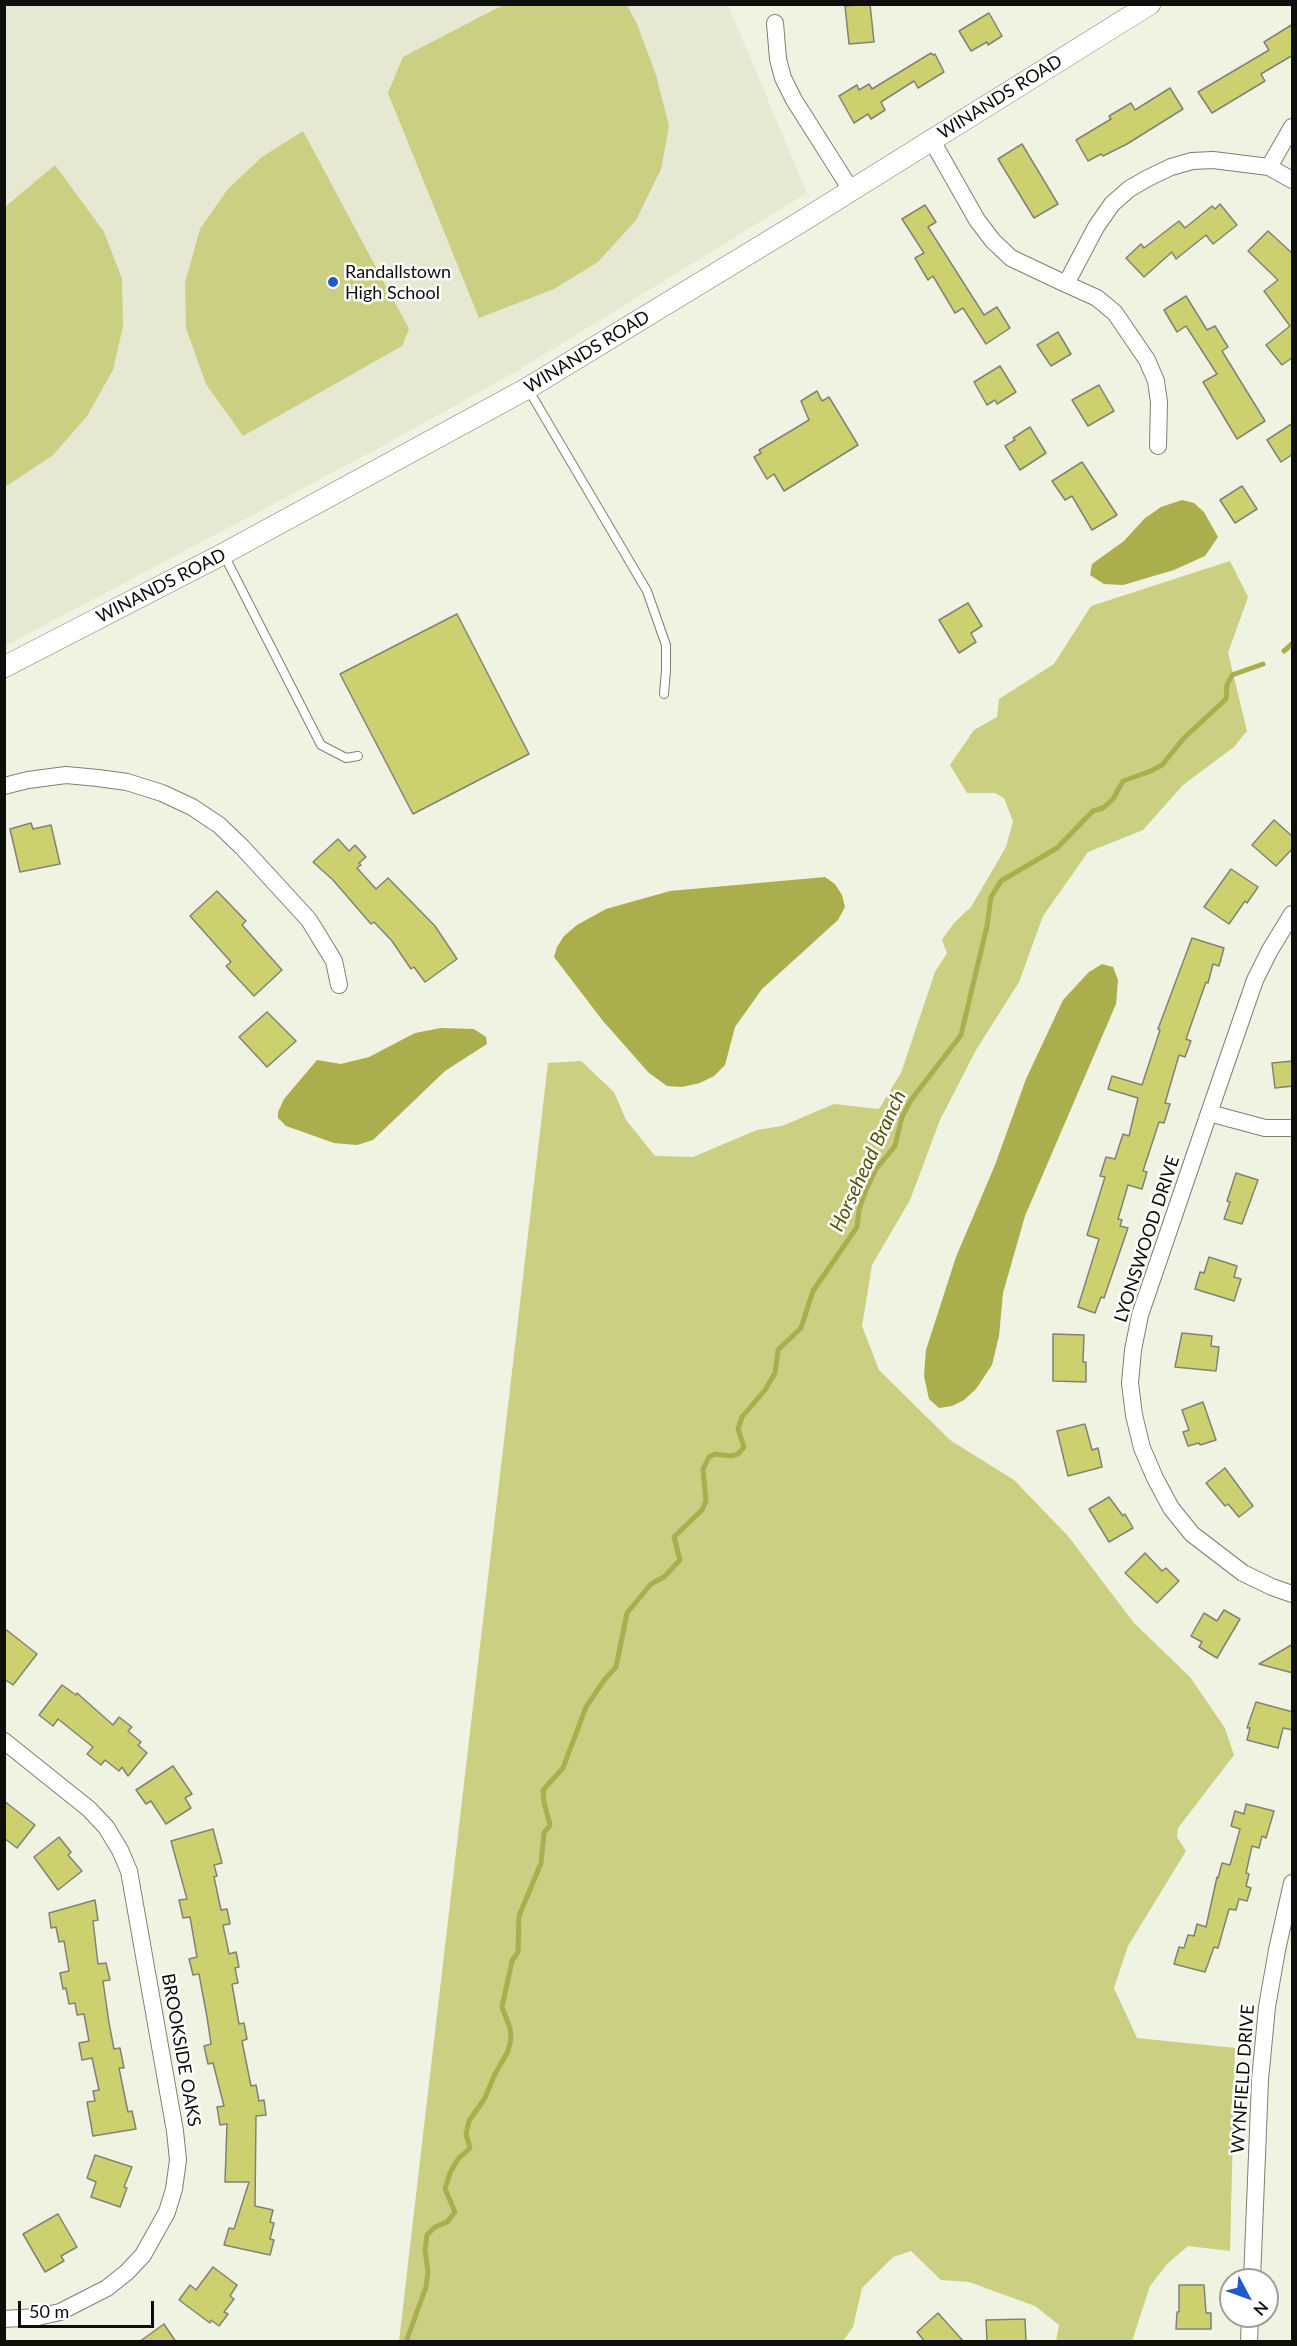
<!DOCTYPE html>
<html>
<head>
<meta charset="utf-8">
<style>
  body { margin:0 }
  #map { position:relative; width:1297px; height:2346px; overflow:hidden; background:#f0f2e2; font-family:Lato,sans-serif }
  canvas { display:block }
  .frame { position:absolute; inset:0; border:6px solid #0e0f0a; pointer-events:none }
  .north { position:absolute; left:1219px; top:2268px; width:60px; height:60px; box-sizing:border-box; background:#fff; border:2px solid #9f9f9d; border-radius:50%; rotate:131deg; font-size:16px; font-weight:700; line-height:24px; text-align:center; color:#0e0f0a }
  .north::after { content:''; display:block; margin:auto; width:21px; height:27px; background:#1f5bc8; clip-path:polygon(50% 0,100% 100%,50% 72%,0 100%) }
  .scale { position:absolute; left:18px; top:2301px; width:136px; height:27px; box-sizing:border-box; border:3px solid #0e0f0a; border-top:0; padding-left:8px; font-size:18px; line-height:21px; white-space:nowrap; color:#0e0f0a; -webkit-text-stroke:4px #fff; paint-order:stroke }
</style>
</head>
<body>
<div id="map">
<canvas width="1297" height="2346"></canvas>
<div class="frame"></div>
<div class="north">N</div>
<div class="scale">50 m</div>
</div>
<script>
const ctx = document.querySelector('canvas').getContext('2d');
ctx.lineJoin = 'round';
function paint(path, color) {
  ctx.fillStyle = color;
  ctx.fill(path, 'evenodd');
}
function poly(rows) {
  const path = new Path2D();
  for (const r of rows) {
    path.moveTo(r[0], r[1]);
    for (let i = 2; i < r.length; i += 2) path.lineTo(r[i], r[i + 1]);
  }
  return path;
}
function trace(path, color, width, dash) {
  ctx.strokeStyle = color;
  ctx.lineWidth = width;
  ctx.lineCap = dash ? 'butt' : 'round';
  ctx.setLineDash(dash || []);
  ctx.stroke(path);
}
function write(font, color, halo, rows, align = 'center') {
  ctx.font = font + ' Lato,sans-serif';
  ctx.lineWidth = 5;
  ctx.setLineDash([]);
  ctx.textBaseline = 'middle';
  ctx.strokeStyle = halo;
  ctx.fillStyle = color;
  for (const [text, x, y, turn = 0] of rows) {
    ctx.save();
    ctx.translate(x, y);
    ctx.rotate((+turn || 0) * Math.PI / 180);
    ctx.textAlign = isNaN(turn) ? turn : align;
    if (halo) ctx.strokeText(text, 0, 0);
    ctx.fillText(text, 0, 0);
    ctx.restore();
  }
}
paint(poly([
  [5,5,728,5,807,193,517,371,377,449,5,646]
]), '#e6e8d1');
paint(poly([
  [503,5,627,5,637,24,656,75,669,126,661,169,636,220,598,262,554,289,479,318,388,93,403,57],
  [303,131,409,329,402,346,243,436,206,384,186,328,185,283,200,229,228,189,262,157],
  [55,165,104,232,122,279,123,326,113,370,87,416,53,455,5,487,5,207],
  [1230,561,1248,597,1228,653,1247,731,1234,747,1183,785,1143,830,1088,852,1043,916,1019,982,976,1050,940,1120,910,1200,872,1265,862,1326,879,1370,950,1440,1014,1480,1068,1536,1134,1623,1190,1677,1225,1728,1234,1755,1178,1828,1177,1837,1186,1851,1128,1946,1114,1988,1137,2038,1235,2048,1230,2251,1188,2246,1168,2263,1150,2286,1132,2341,1056,2341,1059,2325,1035,2306,969,2282,941,2280,911,2251,893,2257,862,2288,853,2327,843,2341,399,2341,548,1063,581,1061,614,1092,626,1120,655,1156,693,1157,757,1130,782,1126,834,1104,879,1109,901,1073,935,972,947,953,942,940,954,923,971,907,1006,847,1013,821,1004,798,995,793,967,793,950,765,974,730,997,717,999,699,1054,664,1091,606]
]), '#cacf82');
paint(poly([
  [1182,500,1194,503,1204,512,1218,537,1205,556,1174,570,1123,585,1104,584,1090,575,1092,564,1124,541,1144,519,1161,507],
  [825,877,835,884,842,895,845,907,838,920,762,989,735,1027,725,1065,714,1076,700,1083,682,1087,667,1086,649,1073,603,1021,554,957,557,947,564,936,577,925,606,909,670,891],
  [1102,964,1113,967,1118,980,1116,1004,1025,1216,1003,1293,999,1336,992,1365,976,1389,964,1400,952,1406,939,1408,929,1399,924,1376,926,1350,956,1257,995,1165,1026,1079,1063,1000,1089,972],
  [441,1028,474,1029,486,1037,487,1044,445,1071,373,1140,357,1145,334,1143,286,1126,278,1118,278,1112,284,1099,317,1060,341,1064,369,1057,415,1033]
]), '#abae4c');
trace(poly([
  [1284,651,1292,644],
  [406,2342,426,2287,428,2272,425,2250,427,2235,435,2227,447,2222,455,2212,445,2189,450,2173,458,2159,470,2148,466,2134,469,2121,485,2098,494,2076,508,2051,511,2039,510,2028,502,2007,512,1961,518,1952,519,1916,541,1863,544,1833,550,1825,544,1802,543,1790,563,1768,586,1707,605,1679,616,1667,627,1613,651,1584,664,1577,680,1560,674,1537,702,1510,706,1501,703,1469,709,1457,715,1454,731,1456,738,1454,744,1447,738,1429,742,1417,765,1390,775,1373,778,1350,801,1328,813,1291,857,1227,859,1210,866,1190,876,1169,895,1146,902,1117,911,1100,961,1035,987,926,991,897,1001,881,1057,848,1093,811,1103,808,1113,799,1123,781,1151,771,1162,765,1184,738,1226,699,1227,685,1232,675,1263,664]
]), '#abae4c', 5);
const building = poly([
  [870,4,874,42,849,44,845,6,870,4],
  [989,13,1002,36,988,45,987,42,971,51,959,31,989,13],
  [1293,24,1293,55,1261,74,1265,81,1212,113,1198,92,1269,50,1264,42,1293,24],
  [931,53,933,55,935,54,944,72,918,88,914,81,881,102,885,110,871,119,868,114,854,123,839,96,857,85,859,90,869,84,872,89,931,53],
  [1170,88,1183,109,1127,144,1103,156,1101,154,1088,161,1076,140,1111,119,1109,116,1131,103,1135,110,1170,88],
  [1022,144,1058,204,1034,218,998,159,1022,144],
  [1220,204,1237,225,1213,244,1206,235,1176,259,1172,252,1144,277,1126,258,1141,244,1144,248,1179,221,1185,228,1212,206,1215,209,1220,204],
  [925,205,936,222,928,227,984,315,997,307,1010,328,986,344,963,308,955,313,933,276,928,280,915,258,924,253,902,219,925,205],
  [1268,231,1293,254,1293,357,1282,365,1266,345,1290,326,1264,291,1278,280,1248,251,1268,231],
  [1186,296,1207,330,1215,326,1228,347,1222,351,1265,421,1237,439,1203,382,1217,374,1186,326,1177,332,1164,310,1186,296],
  [1058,332,1071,354,1051,366,1037,345,1058,332],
  [1000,366,1016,392,997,404,995,400,987,405,974,382,1000,366],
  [1099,385,1114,411,1088,426,1072,400,1099,385],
  [817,391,822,401,829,397,858,445,784,491,774,474,767,479,754,457,761,453,759,450,809,420,801,401,817,391],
  [1293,423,1293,454,1281,462,1267,440,1293,423],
  [1030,427,1046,453,1020,470,1005,446,1015,440,1013,438,1030,427],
  [1082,462,1117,515,1092,530,1072,496,1065,500,1052,481,1082,462],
  [1242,486,1257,509,1235,523,1220,500,1242,486],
  [968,603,982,626,971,633,976,642,959,653,939,620,968,603],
  [457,614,529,754,413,814,340,674,457,614],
  [1274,820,1293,837,1293,848,1276,866,1252,845,1274,820],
  [31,823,33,829,51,825,60,864,20,872,10,829,31,823],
  [338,839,349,851,355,845,366,857,359,863,361,865,357,868,376,889,388,878,435,926,457,959,425,982,414,967,411,969,392,941,374,922,371,924,333,880,313,862,338,839],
  [1231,869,1258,887,1247,903,1245,901,1229,924,1204,907,1231,869],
  [217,891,246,921,242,925,282,970,254,996,226,966,231,962,190,916,217,891],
  [1192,938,1224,948,1219,966,1213,964,1208,983,1206,982,1186,1039,1191,1041,1185,1057,1179,1055,1165,1103,1170,1104,1164,1123,1159,1122,1143,1171,1147,1172,1142,1189,1128,1185,1118,1219,1122,1220,1120,1226,1128,1228,1104,1298,1101,1297,1095,1313,1078,1307,1099,1239,1087,1235,1105,1177,1100,1176,1106,1157,1115,1159,1123,1134,1129,1136,1138,1098,1108,1089,1112,1076,1142,1085,1160,1030,1158,1029,1192,938],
  [267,1012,296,1041,267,1067,239,1037,267,1012],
  [1293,1061,1293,1086,1275,1088,1272,1063,1293,1061],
  [1236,1173,1258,1180,1242,1224,1224,1219,1230,1202,1227,1201,1236,1173],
  [1209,1257,1237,1266,1234,1277,1241,1279,1234,1301,1195,1289,1200,1272,1204,1273,1209,1257],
  [1182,1333,1212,1336,1211,1346,1219,1347,1216,1371,1175,1367,1182,1333],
  [1053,1334,1084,1335,1083,1362,1086,1362,1086,1382,1053,1381,1053,1334],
  [1203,1402,1216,1440,1200,1445,1199,1443,1188,1446,1183,1432,1189,1430,1182,1410,1203,1402],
  [1085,1424,1092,1450,1098,1448,1102,1467,1068,1476,1057,1431,1085,1424],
  [1225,1468,1253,1506,1239,1517,1228,1504,1225,1506,1206,1483,1225,1468],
  [1109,1497,1123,1516,1125,1514,1133,1528,1109,1542,1089,1509,1109,1497],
  [1145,1553,1162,1571,1166,1568,1179,1581,1157,1603,1125,1573,1145,1553],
  [1224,1610,1240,1619,1217,1658,1199,1647,1202,1642,1191,1636,1204,1613,1217,1621,1224,1610],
  [4,1628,37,1654,13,1685,4,1679,4,1628],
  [1293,1644,1293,1673,1259,1664,1293,1644],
  [62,1685,76,1695,77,1693,113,1725,119,1717,132,1727,128,1731,141,1742,138,1745,147,1753,128,1776,122,1767,119,1771,105,1760,101,1765,87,1754,93,1747,58,1719,53,1726,39,1715,62,1685],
  [1256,1702,1293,1712,1293,1730,1283,1728,1278,1748,1247,1740,1250,1728,1247,1728,1256,1702],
  [173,1766,192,1794,185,1798,191,1808,166,1824,151,1801,146,1804,136,1790,173,1766],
  [4,1801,35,1825,17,1848,4,1838,4,1801],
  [1246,1804,1274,1811,1266,1838,1262,1836,1259,1848,1252,1846,1246,1873,1249,1874,1246,1886,1251,1888,1247,1901,1239,1899,1236,1910,1229,1909,1218,1948,1214,1947,1205,1972,1174,1964,1179,1947,1184,1948,1188,1935,1194,1936,1197,1924,1206,1927,1217,1877,1218,1878,1222,1863,1230,1865,1240,1829,1231,1826,1235,1811,1244,1814,1246,1804],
  [213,1829,222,1863,214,1865,217,1876,214,1877,221,1910,227,1909,230,1924,223,1925,229,1954,236,1952,239,1967,235,1968,238,1983,232,1984,239,2024,244,2023,247,2039,242,2041,251,2086,256,2085,259,2101,264,2100,266,2115,256,2116,255,2206,273,2210,270,2222,274,2223,270,2239,274,2240,270,2255,224,2245,229,2228,234,2229,249,2182,225,2182,227,2124,220,2125,217,2107,224,2106,213,2063,208,2064,204,2046,211,2044,207,2017,199,1974,193,1975,189,1959,197,1957,190,1917,183,1918,179,1900,187,1899,171,1841,213,1829],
  [59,1837,71,1852,68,1855,82,1871,58,1890,34,1857,59,1837],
  [95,1900,98,1920,93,1921,98,1964,106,1963,110,1980,103,1981,109,2023,114,2049,120,2048,124,2068,119,2068,128,2112,132,2111,136,2129,93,2136,87,2102,95,2101,93,2091,99,2090,92,2058,82,2060,79,2043,89,2041,84,2014,77,2015,75,2003,69,2004,66,1988,63,1989,60,1973,69,1971,64,1941,59,1942,56,1927,51,1928,49,1913,95,1900],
  [95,2155,132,2167,124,2187,127,2188,120,2207,91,2197,96,2182,87,2178,95,2155],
  [58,2214,77,2247,61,2256,64,2261,45,2272,23,2234,58,2214],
  [213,2267,237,2285,230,2296,234,2299,224,2312,228,2314,219,2326,211,2320,210,2323,179,2300,190,2285,196,2290,213,2267],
  [1179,2285,1204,2285,1206,2313,1211,2313,1211,2329,1176,2329,1177,2312,1179,2312,1179,2285],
  [938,2313,964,2342,925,2342,917,2332,938,2313],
  [1025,2319,1026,2342,987,2342,986,2320,1025,2319],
  [164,2324,176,2342,139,2342,164,2324]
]);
paint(building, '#ccd06f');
trace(building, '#828375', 1.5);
const service = poly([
  [528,389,647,591,666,645,666,670,664,694],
  [224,555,321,745,346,758,358,756]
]);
const minor = poly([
  [775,23,778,59,783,78,794,100,851,190],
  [931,139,977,220,993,241,1011,258,1066,284,1096,227,1112,204,1129,189,1148,178,1171,167,1192,161,1213,160,1269,167,1292,180],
  [1269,167,1292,127],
  [1066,284,1097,298,1115,313,1147,360,1156,381,1159,402,1158,446],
  [4,786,28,780,66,775,98,778,127,782,162,793,192,807,219,825,242,847,309,920,334,961,339,985],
  [1292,914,1270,950,1255,980,1209,1113,1140,1315,1133,1350,1130,1383,1134,1415,1142,1448,1155,1478,1171,1508,1192,1534,1243,1573,1272,1587,1292,1594],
  [1209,1113,1265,1128,1292,1128],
  [4,1741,89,1809,106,1827,120,1850,129,1871,175,2131,178,2160,174,2189,167,2212,143,2255,127,2272,107,2288,60,2312,38,2317,4,2319],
  [1252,2280,1260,2080,1267,2007,1277,1950,1292,1883],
  [1249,2342,1250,2316]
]);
const tertiary = poly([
  [4,667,223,554,528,388,799,223,1150,4]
]);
trace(service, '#7f8072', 10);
trace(minor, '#7f8072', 18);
trace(tertiary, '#7f8072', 22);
trace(service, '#fff', 8);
trace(minor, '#fff', 16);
trace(tertiary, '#fff', 21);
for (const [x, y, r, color] of [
  [333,282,6,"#1f5bc8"]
]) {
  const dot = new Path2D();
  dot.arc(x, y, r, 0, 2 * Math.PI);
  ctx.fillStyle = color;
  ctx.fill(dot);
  trace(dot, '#fff', 2);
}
write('18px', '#0e0f0a', '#fff', [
  ["WINANDS ROAD",1000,97,-32],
  ["WINANDS ROAD",587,352,-31],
  ["WINANDS ROAD",161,586,-27],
  ["LYONSWOOD DRIVE",1147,1239,-72],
  ["BROOKSIDE OAKS",181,2050,80],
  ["WYNFIELD DRIVE",1243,2079,-86]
]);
write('18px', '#0e0f0a', '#fff', [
  ["Randallstown",345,272],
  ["High School",345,293]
], 'left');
write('italic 20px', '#525408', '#fff', [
  ["Horsehead Branch",868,1161,-65]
]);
</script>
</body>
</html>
